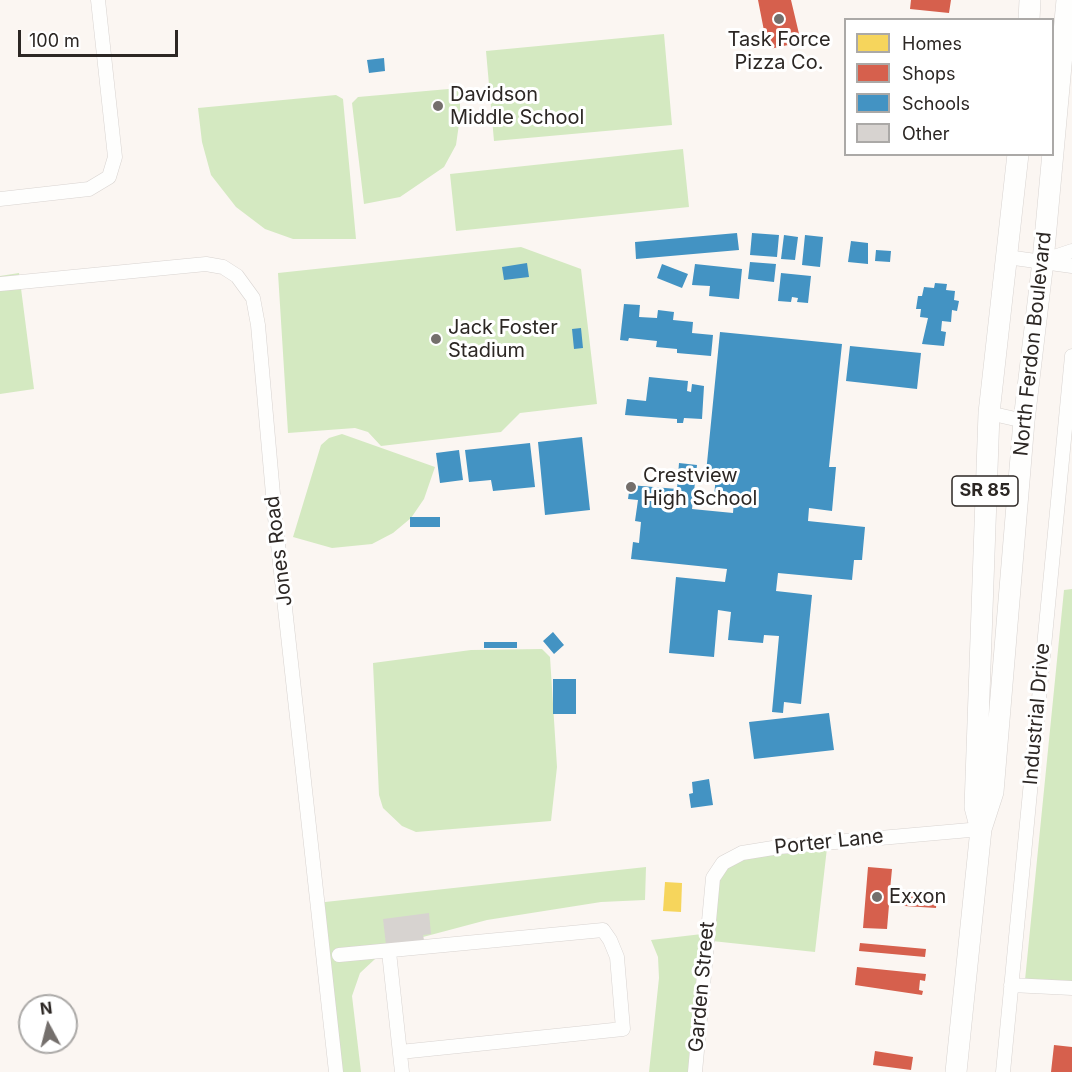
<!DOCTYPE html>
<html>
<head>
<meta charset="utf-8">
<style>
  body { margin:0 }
  #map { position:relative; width:1072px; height:1072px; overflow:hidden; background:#fbf6f2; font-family:Inter,sans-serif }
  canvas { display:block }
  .legend { position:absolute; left:844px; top:18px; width:210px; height:138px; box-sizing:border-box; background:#fff; border:2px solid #aba9a7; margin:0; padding:8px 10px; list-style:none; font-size:18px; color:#2c2724 }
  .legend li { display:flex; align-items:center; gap:12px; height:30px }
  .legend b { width:30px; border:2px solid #aba9a7 }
  .north { position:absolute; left:18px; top:994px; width:60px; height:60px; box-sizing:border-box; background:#fff; border:2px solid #aba9a7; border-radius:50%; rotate:353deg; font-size:16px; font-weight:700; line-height:24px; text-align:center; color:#2c2724 }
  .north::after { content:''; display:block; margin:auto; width:21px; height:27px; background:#746f6c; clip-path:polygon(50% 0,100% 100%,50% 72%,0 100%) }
  .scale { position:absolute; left:18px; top:30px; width:160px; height:27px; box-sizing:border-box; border:3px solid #2c2724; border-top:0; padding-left:8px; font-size:18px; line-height:21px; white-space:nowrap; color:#2c2724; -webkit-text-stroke:4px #fff; paint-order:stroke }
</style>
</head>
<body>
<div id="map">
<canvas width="1072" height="1072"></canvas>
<ul class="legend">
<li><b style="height:16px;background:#f6d55c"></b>Homes</li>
<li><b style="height:16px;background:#d6604d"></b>Shops</li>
<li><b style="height:16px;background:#4393c3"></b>Schools</li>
<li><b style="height:16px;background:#d7d3d0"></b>Other</li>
</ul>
<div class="north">N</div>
<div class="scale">100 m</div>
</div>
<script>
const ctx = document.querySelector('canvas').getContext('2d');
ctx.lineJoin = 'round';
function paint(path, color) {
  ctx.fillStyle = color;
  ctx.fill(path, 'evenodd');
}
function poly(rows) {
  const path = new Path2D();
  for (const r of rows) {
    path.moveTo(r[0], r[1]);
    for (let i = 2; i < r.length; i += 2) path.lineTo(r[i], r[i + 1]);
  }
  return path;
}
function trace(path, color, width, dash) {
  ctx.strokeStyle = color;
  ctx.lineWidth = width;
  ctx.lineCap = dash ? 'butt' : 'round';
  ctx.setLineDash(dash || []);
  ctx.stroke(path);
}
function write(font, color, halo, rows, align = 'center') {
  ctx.font = font + ' Inter,sans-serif';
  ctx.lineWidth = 6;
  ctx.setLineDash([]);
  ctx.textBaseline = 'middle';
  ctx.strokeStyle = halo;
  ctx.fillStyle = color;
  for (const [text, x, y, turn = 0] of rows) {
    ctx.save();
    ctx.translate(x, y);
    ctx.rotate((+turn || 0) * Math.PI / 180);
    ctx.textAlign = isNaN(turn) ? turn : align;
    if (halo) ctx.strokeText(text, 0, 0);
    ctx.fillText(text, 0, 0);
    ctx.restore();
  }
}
paint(poly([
  [664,34,672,125,494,141,486,51],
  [460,88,460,117,456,145,444,167,400,197,364,204,352,103,358,97],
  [336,95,343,99,356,239,293,239,265,229,236,207,211,175,202,142,198,108],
  [683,149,689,207,456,231,450,174],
  [521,247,581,269,597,404,520,413,501,432,381,446,368,432,355,428,288,433,278,273],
  [19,273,34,389,0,394,0,276],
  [342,434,435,467,424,499,411,518,393,533,372,544,332,548,293,537,321,445,329,438],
  [1072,589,1072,982,1025,980,1064,590],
  [542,649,550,657,557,767,551,821,416,832,402,826,383,808,379,795,373,663,471,650],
  [827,848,815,952,712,941,718,880,726,868,743,859],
  [646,867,645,900,601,902,487,920,389,946,360,973,352,996,361,1072,333,1072,316,903],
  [702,934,689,1072,649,1072,659,978,658,957,651,940]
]), '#d4e9c1');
paint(poly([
  [665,882,682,883,681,912,663,911]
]), '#f6d55c');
paint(poly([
  [758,0,791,0,800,38,797,39,797,43,770,49,767,46],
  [911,0,951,0,949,13,910,9],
  [868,867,892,869,890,890,937,894,936,908,889,905,887,929,863,928],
  [860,943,926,949,925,957,859,951],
  [857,967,926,974,925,981,920,980,919,990,923,991,922,995,855,985],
  [1054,1045,1072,1047,1072,1072,1051,1072],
  [875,1051,913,1057,911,1070,873,1065]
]), '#d6604d');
paint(poly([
  [384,58,385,71,369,73,367,60],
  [737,233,739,250,636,259,635,242],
  [752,233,779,235,777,257,750,255],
  [784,235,798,237,795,260,781,259],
  [805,235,823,237,820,267,802,265],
  [851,241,868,243,868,264,848,262],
  [876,250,891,251,890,262,875,261],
  [750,262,776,264,774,282,748,279],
  [527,263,529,277,504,280,502,267],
  [662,264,688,274,682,288,657,278],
  [695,264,742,269,739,299,709,296,710,286,692,285],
  [781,273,811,276,808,303,797,302,798,298,792,297,791,302,778,301],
  [935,283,947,284,946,290,955,291,954,300,959,301,957,311,952,310,951,322,942,321,941,331,946,332,944,346,922,344,928,318,920,317,921,309,916,309,918,296,922,296,924,287,934,288],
  [624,304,640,305,639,317,657,318,658,310,674,312,673,320,693,322,692,333,713,335,711,356,677,353,677,349,656,347,657,341,629,338,628,341,620,340],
  [581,328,583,348,574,349,572,329],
  [720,332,842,344,829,467,836,467,832,511,809,508,808,521,865,527,862,560,854,560,852,580,778,573,776,591,812,595,801,704,784,702,783,713,772,712,779,636,764,635,763,643,728,640,731,612,718,610,714,657,669,653,676,577,725,582,727,569,631,559,633,542,639,543,641,522,635,521,638,500,628,499,630,485,677,489,679,463,697,465,692,509,733,513,734,500,714,498,716,474,706,473],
  [850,346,921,353,917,389,846,381],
  [649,377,688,381,687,391,691,392,692,384,704,386,702,419,684,418,683,423,677,423,677,419,625,415,627,399,646,401],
  [582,437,590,510,545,515,538,442],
  [530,443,535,487,493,491,491,480,469,482,465,450],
  [459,450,463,480,440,483,436,453],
  [410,517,440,517,440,527,410,527],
  [553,632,564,645,554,654,543,641],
  [484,642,517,642,517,648,484,648],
  [553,679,576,679,576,714,553,714],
  [829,713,834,750,754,759,749,722],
  [709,779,713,805,691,808,689,794,693,793,692,782]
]), '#4393c3');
paint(poly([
  [429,913,431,934,423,935,424,940,386,945,383,919]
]), '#d7d3d0');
const minor = poly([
  [0,199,89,189,109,177,115,157,98,0],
  [1007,257,1072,266],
  [1045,260,1072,251],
  [0,284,206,264,223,267,237,276,253,298,258,325,275,517,336,1072],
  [989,413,1024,421],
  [389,952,402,1072],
  [339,955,603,930,610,940,617,957,623,1029,400,1052],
  [1011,985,1072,988],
  [695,1072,713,878,723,863,742,853,779,847,981,829],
  [1003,1072,1072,356]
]);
const primary = poly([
  [1029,20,1030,0],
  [980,826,975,807,989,413,1018,154],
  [956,1072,981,829,993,792,1024,421,1043,261,1067,0]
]);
trace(minor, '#d8d3d0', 15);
trace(primary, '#d8d3d0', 22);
trace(minor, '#fefefd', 14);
trace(primary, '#fefefd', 21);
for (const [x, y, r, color] of [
  [779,19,6,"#746f6c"],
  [438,106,6,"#746f6c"],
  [436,339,6,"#746f6c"],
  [631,487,6,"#746f6c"],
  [877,897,6,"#746f6c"]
]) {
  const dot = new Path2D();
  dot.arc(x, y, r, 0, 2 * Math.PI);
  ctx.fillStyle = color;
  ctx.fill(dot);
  trace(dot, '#fff', 2);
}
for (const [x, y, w] of [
  [985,491,66]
]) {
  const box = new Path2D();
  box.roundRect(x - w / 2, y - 15, w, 30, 4.5);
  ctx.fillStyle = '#fff';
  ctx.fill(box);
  trace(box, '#2c2724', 1.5);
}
write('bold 18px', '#2c2724', null, [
  ["SR 85",985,491]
]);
write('20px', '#2c2724', '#fff', [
  ["Task Force",779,40,"center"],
  ["Pizza Co.",779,63,"center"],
  ["Davidson",450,95],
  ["Middle School",450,118],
  ["Jack Foster",448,328],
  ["Stadium",448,351],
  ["Crestview",643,476],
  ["High School",643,499],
  ["Exxon",889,897]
], 'left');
write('20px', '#2c2724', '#fff', [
  ["North Ferdon Boulevard",1033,344,-84],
  ["Jones Road",279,551,-97],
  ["Industrial Drive",1037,714,-85],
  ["Porter Lane",829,842,-6],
  ["Garden Street",702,987,-85]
]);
</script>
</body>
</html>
